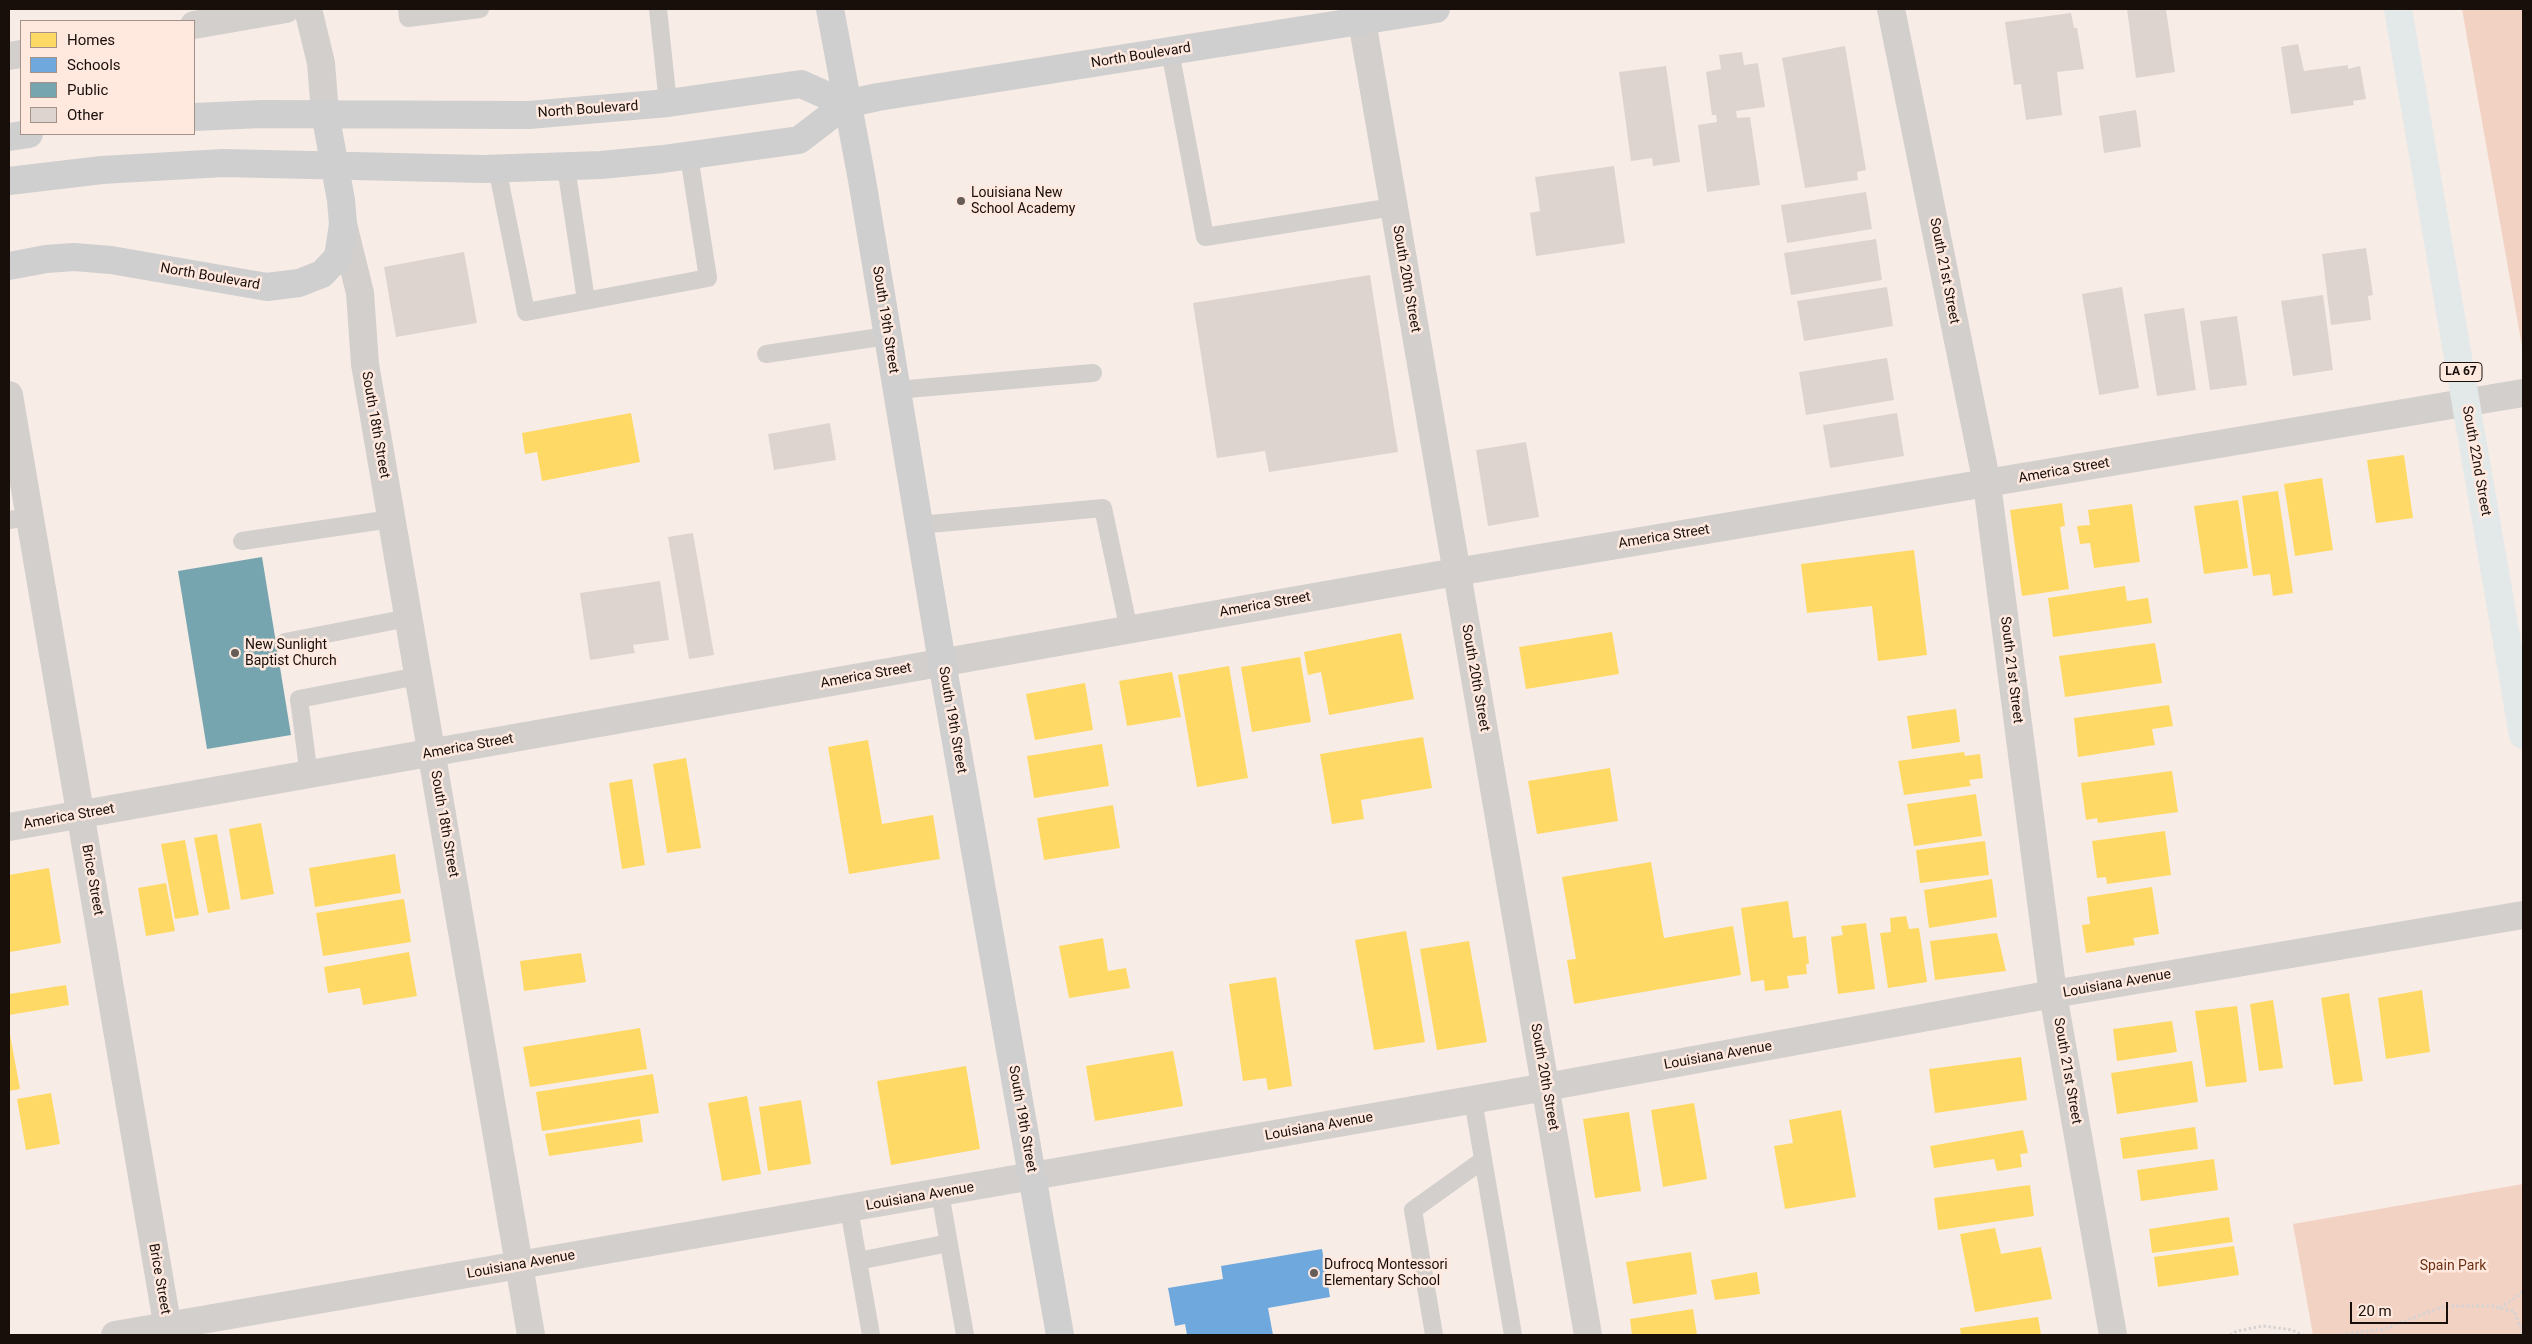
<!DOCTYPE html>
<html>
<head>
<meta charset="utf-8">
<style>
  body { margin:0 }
  #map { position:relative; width:2532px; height:1344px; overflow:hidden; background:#f8ece6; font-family:Roboto,sans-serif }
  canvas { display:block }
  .frame { position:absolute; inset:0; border:10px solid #180f0b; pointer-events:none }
  .legend { position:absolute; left:20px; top:20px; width:175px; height:115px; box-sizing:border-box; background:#ffe9df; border:1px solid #a3928a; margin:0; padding:6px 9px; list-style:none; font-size:15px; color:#180f0b }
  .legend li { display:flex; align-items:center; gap:10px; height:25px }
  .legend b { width:25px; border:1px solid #a3928a }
  .scale { position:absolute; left:2350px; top:1302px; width:98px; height:22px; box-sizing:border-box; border:2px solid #180f0b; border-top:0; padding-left:6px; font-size:15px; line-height:18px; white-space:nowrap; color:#180f0b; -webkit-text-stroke:4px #ffe9df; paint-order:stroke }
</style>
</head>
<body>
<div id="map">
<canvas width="2532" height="1344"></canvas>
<div class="frame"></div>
<ul class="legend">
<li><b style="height:14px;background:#ffd966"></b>Homes</li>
<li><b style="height:14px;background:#6fa8dc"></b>Schools</li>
<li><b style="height:14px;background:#76a5af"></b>Public</li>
<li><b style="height:14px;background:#ded4cf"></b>Other</li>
</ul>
<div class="scale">20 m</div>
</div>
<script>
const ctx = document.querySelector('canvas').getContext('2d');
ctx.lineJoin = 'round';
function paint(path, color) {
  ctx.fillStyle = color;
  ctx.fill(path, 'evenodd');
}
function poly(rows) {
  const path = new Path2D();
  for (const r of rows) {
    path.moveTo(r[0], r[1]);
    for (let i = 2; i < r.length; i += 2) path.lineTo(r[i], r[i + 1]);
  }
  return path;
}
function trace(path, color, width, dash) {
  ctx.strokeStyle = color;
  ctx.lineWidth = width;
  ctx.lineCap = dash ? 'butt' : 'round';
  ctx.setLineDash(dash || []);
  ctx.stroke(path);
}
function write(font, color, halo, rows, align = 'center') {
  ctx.font = font + ' Roboto,sans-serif';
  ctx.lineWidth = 5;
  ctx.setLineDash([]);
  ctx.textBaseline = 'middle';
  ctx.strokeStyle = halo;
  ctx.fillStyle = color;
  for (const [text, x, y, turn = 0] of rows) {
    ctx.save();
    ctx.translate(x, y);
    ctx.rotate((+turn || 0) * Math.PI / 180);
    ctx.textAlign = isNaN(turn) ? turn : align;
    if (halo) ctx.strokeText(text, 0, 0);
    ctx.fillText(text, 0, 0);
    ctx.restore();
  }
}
paint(poly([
  [2462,9,2523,9,2523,352],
  [2523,1184,2523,1335,2313,1335,2293,1224]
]), '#f2d2c3');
paint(poly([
  [631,413,640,462,542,481,537,452,525,454,522,433],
  [2404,455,2413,518,2376,523,2367,460],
  [2322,478,2333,550,2295,556,2284,484],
  [2278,491,2293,593,2273,596,2270,574,2253,576,2242,496],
  [2238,500,2248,568,2204,574,2194,506],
  [2062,503,2065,526,2060,527,2069,589,2022,596,2010,510],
  [2132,504,2140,562,2094,568,2090,543,2080,544,2077,526,2090,525,2088,510],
  [1914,550,1927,655,1878,661,1872,606,1807,613,1801,564],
  [2125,586,2127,601,2148,598,2152,623,2053,637,2048,598],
  [1612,632,1619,674,1526,689,1519,647],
  [1401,633,1414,699,1329,715,1321,672,1308,675,1304,652],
  [2155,643,2162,683,2065,697,2059,656],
  [1300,657,1311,722,1252,732,1241,667],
  [1229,666,1248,778,1197,787,1178,675],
  [1172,672,1181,717,1127,726,1119,681],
  [1085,683,1093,730,1035,740,1026,694],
  [2169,705,2173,726,2152,729,2155,745,2078,757,2074,718],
  [1956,709,1960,742,1912,749,1907,716],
  [1423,737,1432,788,1361,800,1364,819,1332,824,1320,754],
  [868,740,882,824,933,815,940,859,849,874,828,747],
  [1102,744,1109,786,1034,798,1027,756],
  [1964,752,1965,756,1980,754,1983,778,1969,780,1971,786,1904,795,1898,761],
  [686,758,701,848,667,853,653,764],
  [1610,768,1618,821,1537,834,1528,781],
  [2172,771,2178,812,2098,823,2097,818,2086,820,2081,783],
  [632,779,645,865,622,869,609,783],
  [1976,794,1982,836,1914,846,1907,804],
  [1113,805,1120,848,1044,860,1037,818],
  [261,823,274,894,241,900,229,829],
  [2165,831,2171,875,2107,884,2106,877,2097,878,2092,841],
  [217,834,230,909,208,913,194,838],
  [185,840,199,915,175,919,161,844],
  [1985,841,1989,875,1920,883,1916,850],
  [395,854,401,893,315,907,309,868],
  [1651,862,1664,938,1733,926,1741,975,1574,1004,1567,960,1576,959,1562,877],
  [49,868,61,943,10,952,9,875],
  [1992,879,1997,917,1929,928,1924,890],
  [166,883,175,931,146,936,138,888],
  [2152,887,2159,934,2133,938,2135,945,2086,953,2082,925,2090,924,2087,897],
  [404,899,411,942,323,956,316,913],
  [1788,901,1793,938,1806,936,1809,964,1806,964,1807,974,1787,976,1789,988,1765,991,1764,980,1751,982,1741,908],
  [1906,916,1909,929,1919,928,1927,982,1888,988,1880,933,1891,932,1890,918],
  [1866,923,1875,989,1838,994,1831,937,1843,935,1841,926],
  [1406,931,1425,1042,1374,1050,1355,940],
  [1997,933,2006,971,1935,980,1930,941],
  [1103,938,1108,971,1126,968,1130,988,1069,998,1059,946],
  [1469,941,1487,1042,1437,1050,1420,949],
  [409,952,417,996,363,1005,360,988,328,993,324,967],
  [581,953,586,982,524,991,520,961],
  [1276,977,1292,1086,1268,1090,1266,1078,1243,1081,1229,984],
  [66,985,69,1005,9,1015,9,994],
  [2422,990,2430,1052,2386,1059,2378,998],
  [2349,993,2363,1081,2334,1085,2321,998],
  [2273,1000,2283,1068,2259,1071,2250,1004],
  [2237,1006,2247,1082,2206,1087,2195,1011],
  [2172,1021,2177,1052,2117,1061,2113,1029],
  [640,1028,647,1069,530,1087,523,1047],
  [9,1029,20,1089,9,1091],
  [1173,1051,1183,1106,1095,1121,1086,1066],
  [2021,1057,2027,1100,1935,1113,1929,1069],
  [2192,1061,2198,1102,2117,1114,2111,1073],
  [966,1066,980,1149,891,1165,877,1081],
  [653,1074,659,1113,542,1131,536,1092],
  [51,1093,60,1144,26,1150,17,1099],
  [747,1096,761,1174,722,1181,708,1103],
  [801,1100,811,1164,768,1171,759,1107],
  [1694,1103,1707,1179,1663,1187,1651,1110],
  [1841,1110,1856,1197,1785,1209,1774,1146,1793,1143,1789,1120],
  [1629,1112,1641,1191,1595,1198,1583,1119],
  [640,1119,643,1142,549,1156,545,1134],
  [2195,1127,2198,1149,2123,1159,2120,1138],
  [2023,1130,2028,1153,2020,1154,2022,1167,1997,1171,1994,1159,1934,1168,1930,1146],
  [2214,1159,2218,1190,2141,1201,2137,1170],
  [2030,1185,2034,1216,1938,1230,1934,1198],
  [2229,1217,2233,1242,2152,1253,2149,1229],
  [1995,1228,2001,1254,2041,1247,2052,1299,1975,1312,1960,1234],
  [2234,1246,2239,1275,2158,1287,2154,1257],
  [1691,1252,1697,1294,1633,1304,1626,1262],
  [1757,1272,1760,1294,1715,1300,1711,1280],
  [1693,1309,1697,1335,1632,1335,1630,1319],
  [2038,1317,2041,1335,1961,1335,1960,1328]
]), '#ffd966');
paint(poly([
  [1322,1249,1330,1297,1268,1308,1273,1335,1187,1335,1185,1324,1175,1326,1168,1288,1223,1279,1221,1266]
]), '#6fa8dc');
paint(poly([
  [262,557,291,735,207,749,178,571]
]), '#76a5af');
paint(poly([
  [2127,9,2166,9,2175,72,2136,78],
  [2071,13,2074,28,2077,28,2084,69,2057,72,2062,115,2026,120,2021,84,2014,85,2005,22],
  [2298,44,2304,71,2348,65,2348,69,2360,66,2366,99,2353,101,2354,105,2291,114,2281,47],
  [1845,46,1866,170,1857,172,1858,180,1805,188,1782,58],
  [1742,52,1744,65,1758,63,1765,107,1736,111,1737,118,1750,117,1760,185,1707,192,1698,125,1717,122,1716,115,1712,115,1706,72,1721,69,1719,55],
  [1666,66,1680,162,1653,166,1652,158,1631,161,1619,72],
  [2136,110,2141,147,2104,153,2099,116],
  [1614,166,1625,243,1536,256,1530,213,1540,211,1535,177],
  [1866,192,1872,229,1787,243,1781,205],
  [1876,239,1882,280,1791,295,1784,253],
  [2366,248,2373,295,2368,296,2371,320,2331,325,2322,254],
  [464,252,477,323,396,337,384,267],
  [1370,275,1398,452,1269,472,1265,451,1217,458,1193,303],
  [1887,287,1893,326,1804,341,1797,301],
  [2122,287,2139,388,2099,395,2082,294],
  [2323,295,2333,370,2293,376,2281,301],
  [2184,308,2196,390,2157,396,2144,314],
  [2237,316,2247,385,2210,390,2200,321],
  [1887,358,1894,400,1806,415,1799,372],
  [1897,413,1904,456,1830,468,1823,425],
  [830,423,836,460,774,470,768,434],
  [1526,442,1539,517,1488,526,1476,450],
  [693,533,714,655,689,659,668,537],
  [660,581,669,640,633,645,635,653,590,660,580,593]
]), '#ded4cf');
trace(poly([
  [2500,1308,2523,1292],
  [2230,1335,2237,1331,2263,1326,2292,1330,2303,1335],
  [2341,1335,2384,1329,2445,1306,2492,1306,2515,1312,2523,1335]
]), '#d7d3d2', 3, [2.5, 2.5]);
trace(poly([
  [407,9,408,18,480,9],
  [658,9,668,103],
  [1170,51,1205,237,1393,207],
  [566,167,586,300],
  [497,168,526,312,708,278,689,156],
  [766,354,887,336],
  [896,390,1093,373],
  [9,520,30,517],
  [919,525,1103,508,1129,630],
  [242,541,391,519],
  [285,642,408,618],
  [309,776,299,699,418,676],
  [1473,1100,1513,1335],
  [940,1193,965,1335],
  [849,1209,871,1335],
  [858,1261,949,1243],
  [1434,1335,1413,1210,1483,1160]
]), '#d2cfcd', 18);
trace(poly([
  [308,9,321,63,325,113],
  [1891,9,1987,484,2053,994,2113,1335],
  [1362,21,1588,1335],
  [194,25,286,9],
  [9,56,21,54],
  [343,224,360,293,365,364,531,1335],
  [9,395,169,1335],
  [9,827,1456,572,2523,393],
  [115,1335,1546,1087,2053,994,2523,915]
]), '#d2cfcd', 28);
trace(poly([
  [830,9,862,180,942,662,1060,1335],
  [194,117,262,114,529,115,668,103,801,84,846,104],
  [9,137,29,134],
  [9,181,102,170,223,163,483,169,601,165,663,159,799,140,846,104,878,97,1436,9],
  [9,266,46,259,74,257,111,260,267,287,299,283,322,274,338,257,343,224,341,200,325,113]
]), '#cfcfcf', 28);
trace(poly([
  [2398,9,2523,735]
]), '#e3e8e9', 28);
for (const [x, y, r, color] of [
  [961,201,5,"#665c58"],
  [235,653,5,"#665c58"],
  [1314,1273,5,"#665c58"]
]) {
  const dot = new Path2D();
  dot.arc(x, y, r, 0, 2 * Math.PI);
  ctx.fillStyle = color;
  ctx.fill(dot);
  trace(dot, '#ffe9df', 2);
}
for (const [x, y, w] of [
  [2461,372,42]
]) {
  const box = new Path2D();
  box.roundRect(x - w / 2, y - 9.5, w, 19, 4);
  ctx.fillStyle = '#ffe9df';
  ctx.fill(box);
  trace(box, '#180f0b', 1);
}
write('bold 12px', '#180f0b', null, [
  ["LA 67",2461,372]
]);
write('14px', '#180f0b', '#ffe9df', [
  ["North Boulevard",1141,56,-9],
  ["North Boulevard",588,110,-4],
  ["South 21st Street",1944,271,79],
  ["North Boulevard",210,277,10],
  ["South 20th Street",1406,279,80],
  ["South 19th Street",885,320,81],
  ["South 18th Street",375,425,80],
  ["South 22nd Street",2476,461,80],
  ["America Street",2064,471,-10],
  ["America Street",1664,537,-9],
  ["America Street",1265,605,-10],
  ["South 21st Street",2011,670,83],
  ["America Street",866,676,-10],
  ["South 20th Street",1475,678,80],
  ["South 19th Street",952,720,80],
  ["America Street",468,747,-10],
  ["America Street",69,817,-10],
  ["South 18th Street",444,824,80],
  ["Brice Street",92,880,80],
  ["Louisiana Avenue",2117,984,-10],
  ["Louisiana Avenue",1718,1056,-10],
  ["South 21st Street",2067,1071,80],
  ["South 20th Street",1544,1077,80],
  ["South 19th Street",1022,1119,80],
  ["Louisiana Avenue",1319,1127,-10],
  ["Louisiana Avenue",920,1197,-10],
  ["Louisiana Avenue",521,1265,-10],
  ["Brice Street",159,1279,80]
]);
write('14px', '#180f0b', '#ffe9df', [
  ["Louisiana New",971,193],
  ["School Academy",971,209],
  ["New Sunlight",245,645],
  ["Baptist Church",245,661],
  ["Dufrocq Montessori",1324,1265],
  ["Elementary School",1324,1281]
], 'left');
write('14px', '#6b3012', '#ffe9df', [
  ["Spain Park",2453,1266]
]);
</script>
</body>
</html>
